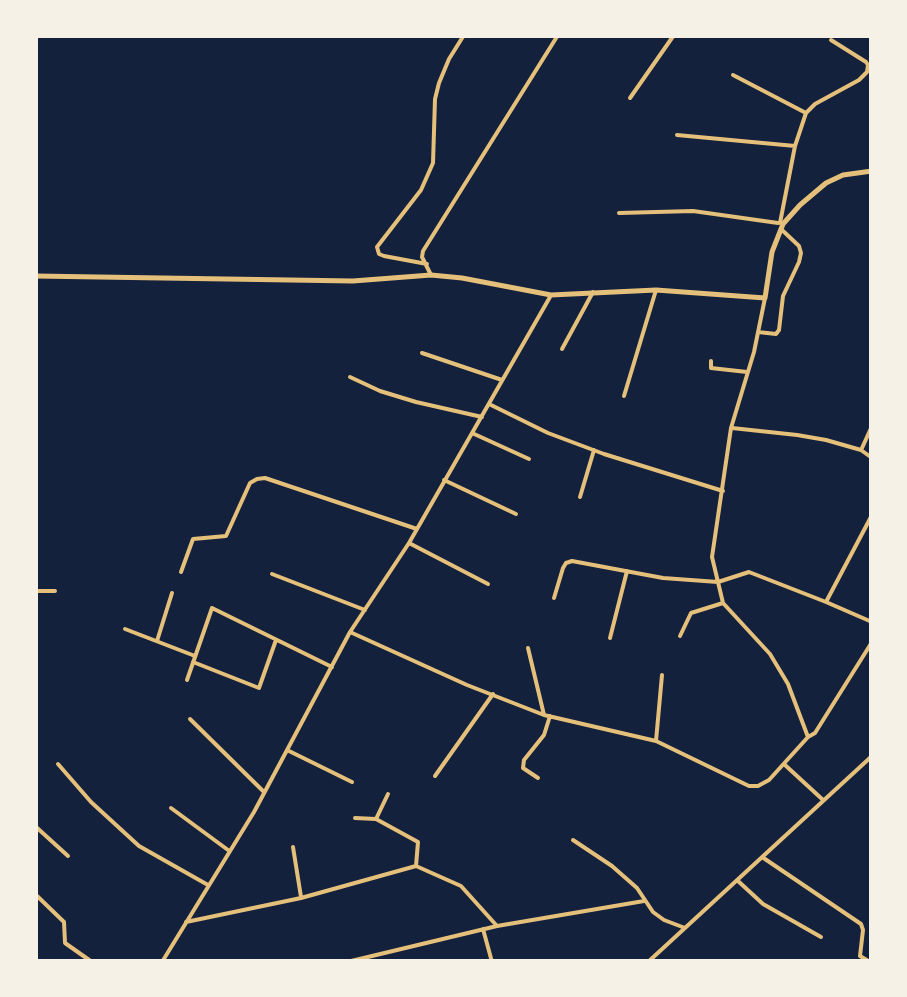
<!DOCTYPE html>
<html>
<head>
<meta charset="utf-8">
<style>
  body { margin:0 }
  #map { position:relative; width:907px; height:997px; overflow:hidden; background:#14213d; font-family:"Nunito Sans",sans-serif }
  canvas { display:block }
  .frame { position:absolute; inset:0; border:38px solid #f6f1e7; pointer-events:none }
</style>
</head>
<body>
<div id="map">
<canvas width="907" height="997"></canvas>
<div class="frame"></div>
</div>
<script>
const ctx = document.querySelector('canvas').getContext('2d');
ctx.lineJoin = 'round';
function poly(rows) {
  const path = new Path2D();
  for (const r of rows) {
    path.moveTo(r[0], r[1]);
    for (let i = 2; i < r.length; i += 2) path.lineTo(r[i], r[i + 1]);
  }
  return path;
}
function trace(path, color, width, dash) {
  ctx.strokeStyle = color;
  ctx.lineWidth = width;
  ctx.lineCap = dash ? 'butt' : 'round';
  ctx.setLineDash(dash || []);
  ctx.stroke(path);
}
trace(poly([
  [733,75,806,113],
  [630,98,674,35],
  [677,135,795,146],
  [619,213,693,211,778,223],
  [780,223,795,146,806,113,815,104,859,80,867,72,868,65,866,62,831,40],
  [427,264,384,256,379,254,377,247,421,190,433,163,435,99,439,83,449,59,464,35],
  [431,275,422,257,423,251,558,35],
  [758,332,776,334,779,330,783,296,799,262,801,253,799,246,782,230],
  [562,349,593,292],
  [422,353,502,380],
  [711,361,711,368,747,372],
  [350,377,380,391,416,402,482,417],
  [624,396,656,290],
  [489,404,548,433,604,454,723,491],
  [732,428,797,435,826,440,861,450,872,458],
  [472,433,529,459],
  [862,448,872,426],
  [444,480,516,514],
  [580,497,594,450],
  [409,543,488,584],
  [181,572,193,539,226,536,250,483,257,479,265,478,417,529],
  [272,574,365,610],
  [35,591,55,591],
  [554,598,563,568,566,563,572,561,663,578,718,582,749,572,826,602,872,515],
  [826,602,872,622],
  [125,629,195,656],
  [350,632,467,685,544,715,656,741,749,786,758,786,769,780,808,737,788,684,770,654,723,603,712,557,731,428,754,352,765,298],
  [680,636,691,613,723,603],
  [610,638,627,571],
  [157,641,172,593],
  [528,648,544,715],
  [193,662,259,688,276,640],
  [187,680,212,608,332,667],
  [190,719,264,792],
  [808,737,815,733,872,642],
  [656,741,662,675],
  [287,750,352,782],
  [58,764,91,802,139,846,208,885],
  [785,765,822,799],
  [435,776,493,694],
  [538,778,523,768,524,760,544,735,550,716],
  [171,808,228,850],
  [355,818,376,819,418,842,416,866],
  [376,819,388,794],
  [35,826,68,856],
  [573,840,612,866,637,888,653,912,664,920,685,928],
  [293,847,301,897],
  [762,857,861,924,863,930,860,956,870,962],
  [738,881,763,904,821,937],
  [35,894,64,922,65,943,92,962],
  [186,922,301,898,416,866,461,886,497,926],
  [483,929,492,962],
  [162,962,254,812,350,632,409,543,550,297],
  [347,962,497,926,644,901],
  [648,962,872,756]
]), '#e5c07b', 4);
trace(poly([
  [35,276,353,281,431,275,462,278,551,295,656,290,765,298,772,252,783,224,800,205,826,183,843,175,872,171]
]), '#e5c07b', 5);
</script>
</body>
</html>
